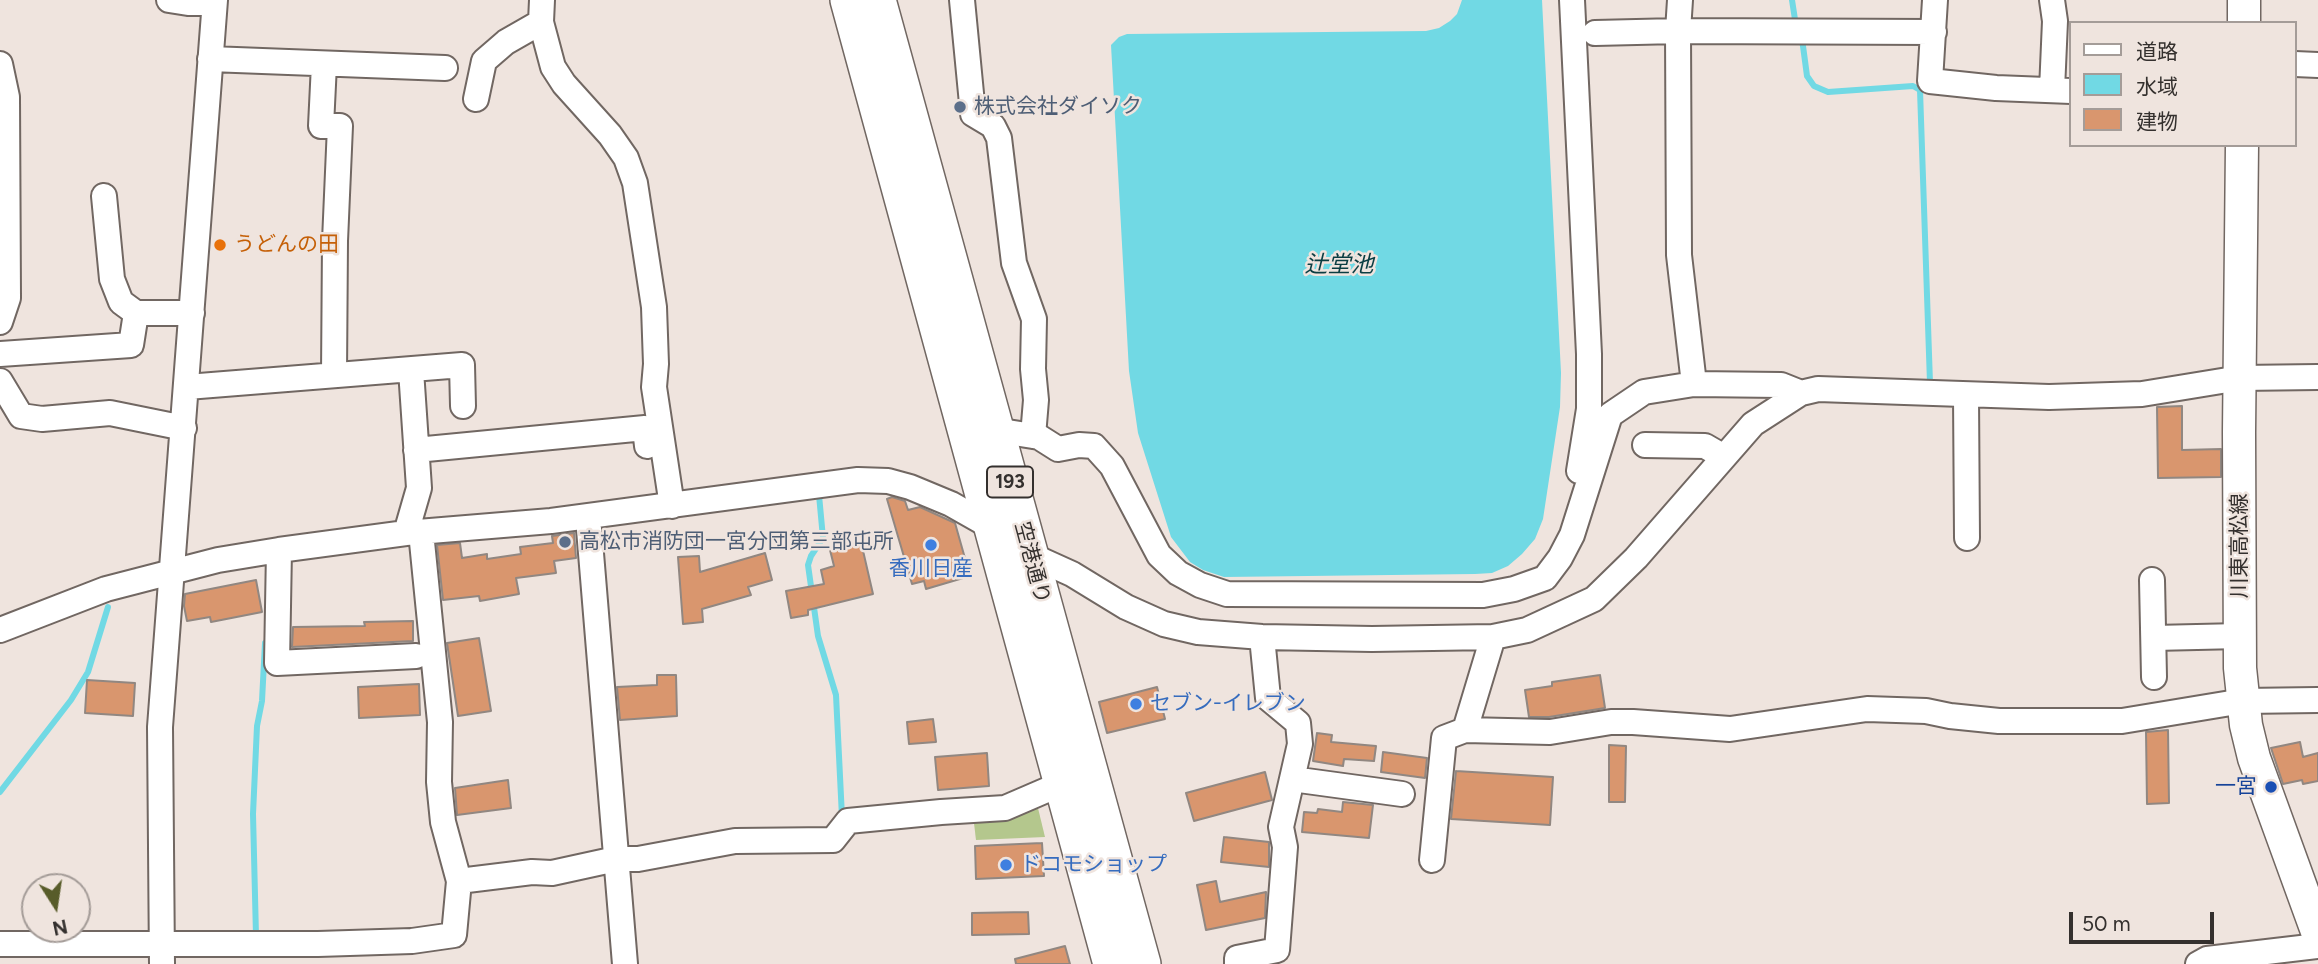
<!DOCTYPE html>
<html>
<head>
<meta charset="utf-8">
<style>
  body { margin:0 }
  #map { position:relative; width:2318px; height:964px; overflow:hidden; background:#efe4de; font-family:Figtree,"Noto Sans JP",sans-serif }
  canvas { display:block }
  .legend { position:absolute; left:2069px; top:21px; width:228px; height:126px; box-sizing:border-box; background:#efe4de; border:2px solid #a49c98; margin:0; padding:9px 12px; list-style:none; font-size:21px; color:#34302e }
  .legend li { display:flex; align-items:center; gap:14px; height:35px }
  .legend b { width:35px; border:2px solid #a49c98 }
  .north { position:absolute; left:21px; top:873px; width:70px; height:70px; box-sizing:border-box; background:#efe4de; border:2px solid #a49c98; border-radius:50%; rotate:168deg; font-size:19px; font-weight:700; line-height:28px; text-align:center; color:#34302e }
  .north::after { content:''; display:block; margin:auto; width:24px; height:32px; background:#585c2a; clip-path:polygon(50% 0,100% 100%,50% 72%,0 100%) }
  .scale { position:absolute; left:2069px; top:912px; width:145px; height:32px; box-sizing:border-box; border:4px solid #34302e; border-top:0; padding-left:9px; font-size:21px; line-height:24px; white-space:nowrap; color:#34302e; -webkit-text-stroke:5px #efe4de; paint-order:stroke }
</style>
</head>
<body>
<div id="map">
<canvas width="2318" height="964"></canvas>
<ul class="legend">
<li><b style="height:9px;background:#fff"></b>道路</li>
<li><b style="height:19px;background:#71d9e4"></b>水域</li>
<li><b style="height:19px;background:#d9966e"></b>建物</li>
</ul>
<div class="north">N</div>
<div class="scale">50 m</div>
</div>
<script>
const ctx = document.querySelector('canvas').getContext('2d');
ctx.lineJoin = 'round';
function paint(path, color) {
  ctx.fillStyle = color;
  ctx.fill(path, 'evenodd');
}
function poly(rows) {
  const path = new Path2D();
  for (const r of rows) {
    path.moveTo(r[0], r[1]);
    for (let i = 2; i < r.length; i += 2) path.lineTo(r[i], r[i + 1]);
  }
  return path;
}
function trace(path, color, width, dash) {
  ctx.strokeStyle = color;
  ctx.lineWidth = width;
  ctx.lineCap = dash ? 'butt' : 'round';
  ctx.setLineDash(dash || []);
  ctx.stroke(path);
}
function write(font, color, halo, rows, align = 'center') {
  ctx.font = font + ' Figtree,"Noto Sans JP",sans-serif';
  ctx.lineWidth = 5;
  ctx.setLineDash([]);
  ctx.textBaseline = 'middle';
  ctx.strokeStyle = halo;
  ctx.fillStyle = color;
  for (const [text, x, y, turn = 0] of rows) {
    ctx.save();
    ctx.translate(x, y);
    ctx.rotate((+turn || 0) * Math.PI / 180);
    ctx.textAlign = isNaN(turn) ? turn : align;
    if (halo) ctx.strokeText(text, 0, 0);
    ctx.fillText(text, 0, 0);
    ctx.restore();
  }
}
paint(poly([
  [1037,804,1045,837,976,840,973,815]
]), '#b4c78d');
paint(poly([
  [1462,0,1542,0,1561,373,1560,407,1543,519,1535,539,1522,554,1508,566,1492,573,1475,574,1224,577,1203,570,1190,562,1171,537,1138,433,1129,371,1111,45,1119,37,1127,34,1426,31,1439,28,1450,21,1457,14]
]), '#71d9e4');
trace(poly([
  [1792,0,1796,26],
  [1800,36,1803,46,1807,76,1814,86,1828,92,1913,86,1920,90,1930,383],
  [819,495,823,538,811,556,808,565,818,636,836,695,842,817],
  [0,792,71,700,88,672,108,607],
  [256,936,253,814,257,726,262,701,265,643]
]), '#71d9e4', 6);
const building = poly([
  [2182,406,2182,450,2221,449,2221,477,2158,478,2157,407,2182,406],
  [892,497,905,501,908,510,920,507,955,523,970,576,926,589,924,581,912,584,887,499,892,497],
  [574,533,576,558,554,561,556,573,516,578,519,594,480,601,479,596,443,600,437,545,460,543,462,558,487,554,487,559,521,554,520,547,553,543,552,536,574,533],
  [861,542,873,594,808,610,808,615,791,618,786,591,824,584,821,570,834,566,830,550,861,542],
  [765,553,772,580,748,587,751,595,702,609,703,622,683,624,678,557,699,556,700,572,765,553],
  [256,580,262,612,211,622,210,617,187,621,184,606,185,594,256,580],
  [413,621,413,641,292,647,293,627,365,626,364,622,413,621],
  [479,638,491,711,458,716,447,643,479,638],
  [657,675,676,675,677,716,620,720,617,687,657,685,657,675],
  [1600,675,1605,708,1549,717,1529,717,1525,690,1552,686,1552,682,1600,675],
  [87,680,135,683,133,716,85,713,87,680],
  [419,684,420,715,359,718,358,687,419,684],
  [1157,687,1165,719,1107,733,1099,702,1157,687],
  [933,719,936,742,909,744,907,722,933,719],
  [2168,730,2169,803,2147,804,2146,732,2168,730],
  [1317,733,1332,735,1331,742,1376,746,1374,761,1344,759,1343,766,1313,761,1317,733],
  [2300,742,2303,757,2318,753,2318,781,2303,784,2302,780,2283,784,2271,748,2300,742],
  [1609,745,1626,746,1625,802,1609,802,1609,745],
  [1383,752,1427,758,1425,778,1381,772,1383,752],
  [987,753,989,786,938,790,935,757,987,753],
  [1456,771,1553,777,1550,825,1451,819,1456,771],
  [1265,772,1272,800,1194,821,1186,793,1265,772],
  [508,780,511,808,457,815,455,788,508,780],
  [1343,802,1373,805,1369,838,1302,832,1304,812,1317,813,1318,809,1342,812,1343,802],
  [1224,837,1269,842,1269,867,1221,862,1224,837],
  [1042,843,1044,876,976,879,975,846,1042,843],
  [1216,881,1220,902,1266,892,1265,918,1206,930,1197,885,1216,881],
  [1028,912,1029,934,972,935,972,913,1028,912],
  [1065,946,1070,964,1016,964,1015,959,1065,946]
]);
paint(building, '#d9966e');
trace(building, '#918781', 2);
const minor = poly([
  [169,0,188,3,214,3],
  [542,0,541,22,553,67,564,84,610,135,626,158,635,183,654,307,656,364,654,387,672,506],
  [962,0,973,114,993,126,999,138,1014,263,1034,319,1033,369,1036,400,1033,436],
  [1572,0,1589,354,1589,409,1579,471],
  [1680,0,1678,31,1679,255,1694,384],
  [1935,0,1930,81,1996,88,2071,91],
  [1595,33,1678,31,1934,32],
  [210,59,445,68],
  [0,64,7,97,8,298,0,322],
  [324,64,321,126,340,126,335,241,334,375],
  [2295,64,2318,65],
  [2052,90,2055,21,2052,0],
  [476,99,484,61,506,42,541,22],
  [136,313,192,313],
  [0,354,131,345,136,313,121,302,112,279,104,196],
  [0,381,21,416,42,419,110,413,184,428],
  [187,387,462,365,463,406],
  [1966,396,1967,538],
  [995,430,1039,437,1058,449,1079,445,1094,446,1112,466,1159,555,1178,573,1200,585,1227,594,1483,595,1514,589,1545,578,1560,558,1572,535,1610,415,1644,392,1694,384,1781,385,1801,393],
  [1645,445,1705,446,1724,457],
  [416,450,645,428,647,446],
  [588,517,625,964],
  [406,533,419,488,411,370],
  [279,550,277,663,416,656],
  [2152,580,2154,677],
  [0,630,106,589,218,560,279,550,406,533,551,521,858,480,888,481,910,487,951,504,981,521,1030,555,1072,574,1126,607,1164,624,1198,632,1262,637,1372,639,1493,637,1527,630,1594,599,1636,558,1753,424,1801,393,1818,389,2049,397,2142,394,2240,378,2318,377],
  [2154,638,2240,636],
  [1465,730,1493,637],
  [1292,779,1402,794],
  [1432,860,1444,738,1465,730,1550,732,1611,722,1633,722,1730,729,1867,709,1926,711,1950,716,1999,721,2122,721,2243,701,2318,700],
  [459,881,532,872,552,873,616,859,638,859,735,841,833,840,848,821,941,812,1005,808,1063,783],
  [0,944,318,944,412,941,454,935,459,881,443,822,439,782,440,722,421,532],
  [162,964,160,727,215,0],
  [1237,964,1237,958,1277,950,1285,847,1281,827,1300,744,1298,723,1268,698,1262,637],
  [2198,964,2207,959,2318,946]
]);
const major = poly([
  [2244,23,2244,0],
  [2242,145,2239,432,2240,668,2246,725,2254,758,2318,934]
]);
const highway = poly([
  [849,0,1112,964],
  [877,0,1142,964]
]);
trace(minor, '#716762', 28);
trace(major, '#716762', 35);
trace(highway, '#716762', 40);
trace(minor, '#fff', 24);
trace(major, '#fff', 32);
trace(highway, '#fff', 37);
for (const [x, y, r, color] of [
  [960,107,7,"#5c6f8a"],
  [220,245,7,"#e8710a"],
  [565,542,7,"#5c6f8a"],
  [931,545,7,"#3f7fe0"],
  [1136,704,7,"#3f7fe0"],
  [2271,787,7,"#1a4fb4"],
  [1006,865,7,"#3f7fe0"]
]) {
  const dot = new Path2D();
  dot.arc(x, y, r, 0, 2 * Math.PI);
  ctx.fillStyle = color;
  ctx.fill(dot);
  trace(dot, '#efe4de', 2.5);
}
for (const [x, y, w] of [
  [1010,482,46]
]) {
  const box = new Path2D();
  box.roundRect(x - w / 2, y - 15.5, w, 31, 5);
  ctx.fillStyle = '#efe4de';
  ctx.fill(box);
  trace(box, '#34302e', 2);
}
write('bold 19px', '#34302e', null, [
  ["193",1010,482]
]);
write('21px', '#4e5e75', '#efe4de', [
  ["株式会社ダイソク",974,107],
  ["高松市消防団一宮分団第三部屯所",579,542]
], 'left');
write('21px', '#c56008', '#efe4de', [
  ["うどんの田",234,245]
], 'left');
write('21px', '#34302e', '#efe4de', [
  ["川東高松線",2240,546,-90],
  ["空港通り",1032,563,75]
]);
write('21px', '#366cbe', '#efe4de', [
  ["香川日産",931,569,"center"],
  ["セブン-イレブン",1150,704],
  ["ドコモショップ",1020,865]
], 'left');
write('21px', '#164399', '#efe4de', [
  ["一宮",2257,787]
], 'right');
write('italic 23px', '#0a3d42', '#efe4de', [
  ["辻堂池",1339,265]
]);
</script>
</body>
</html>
